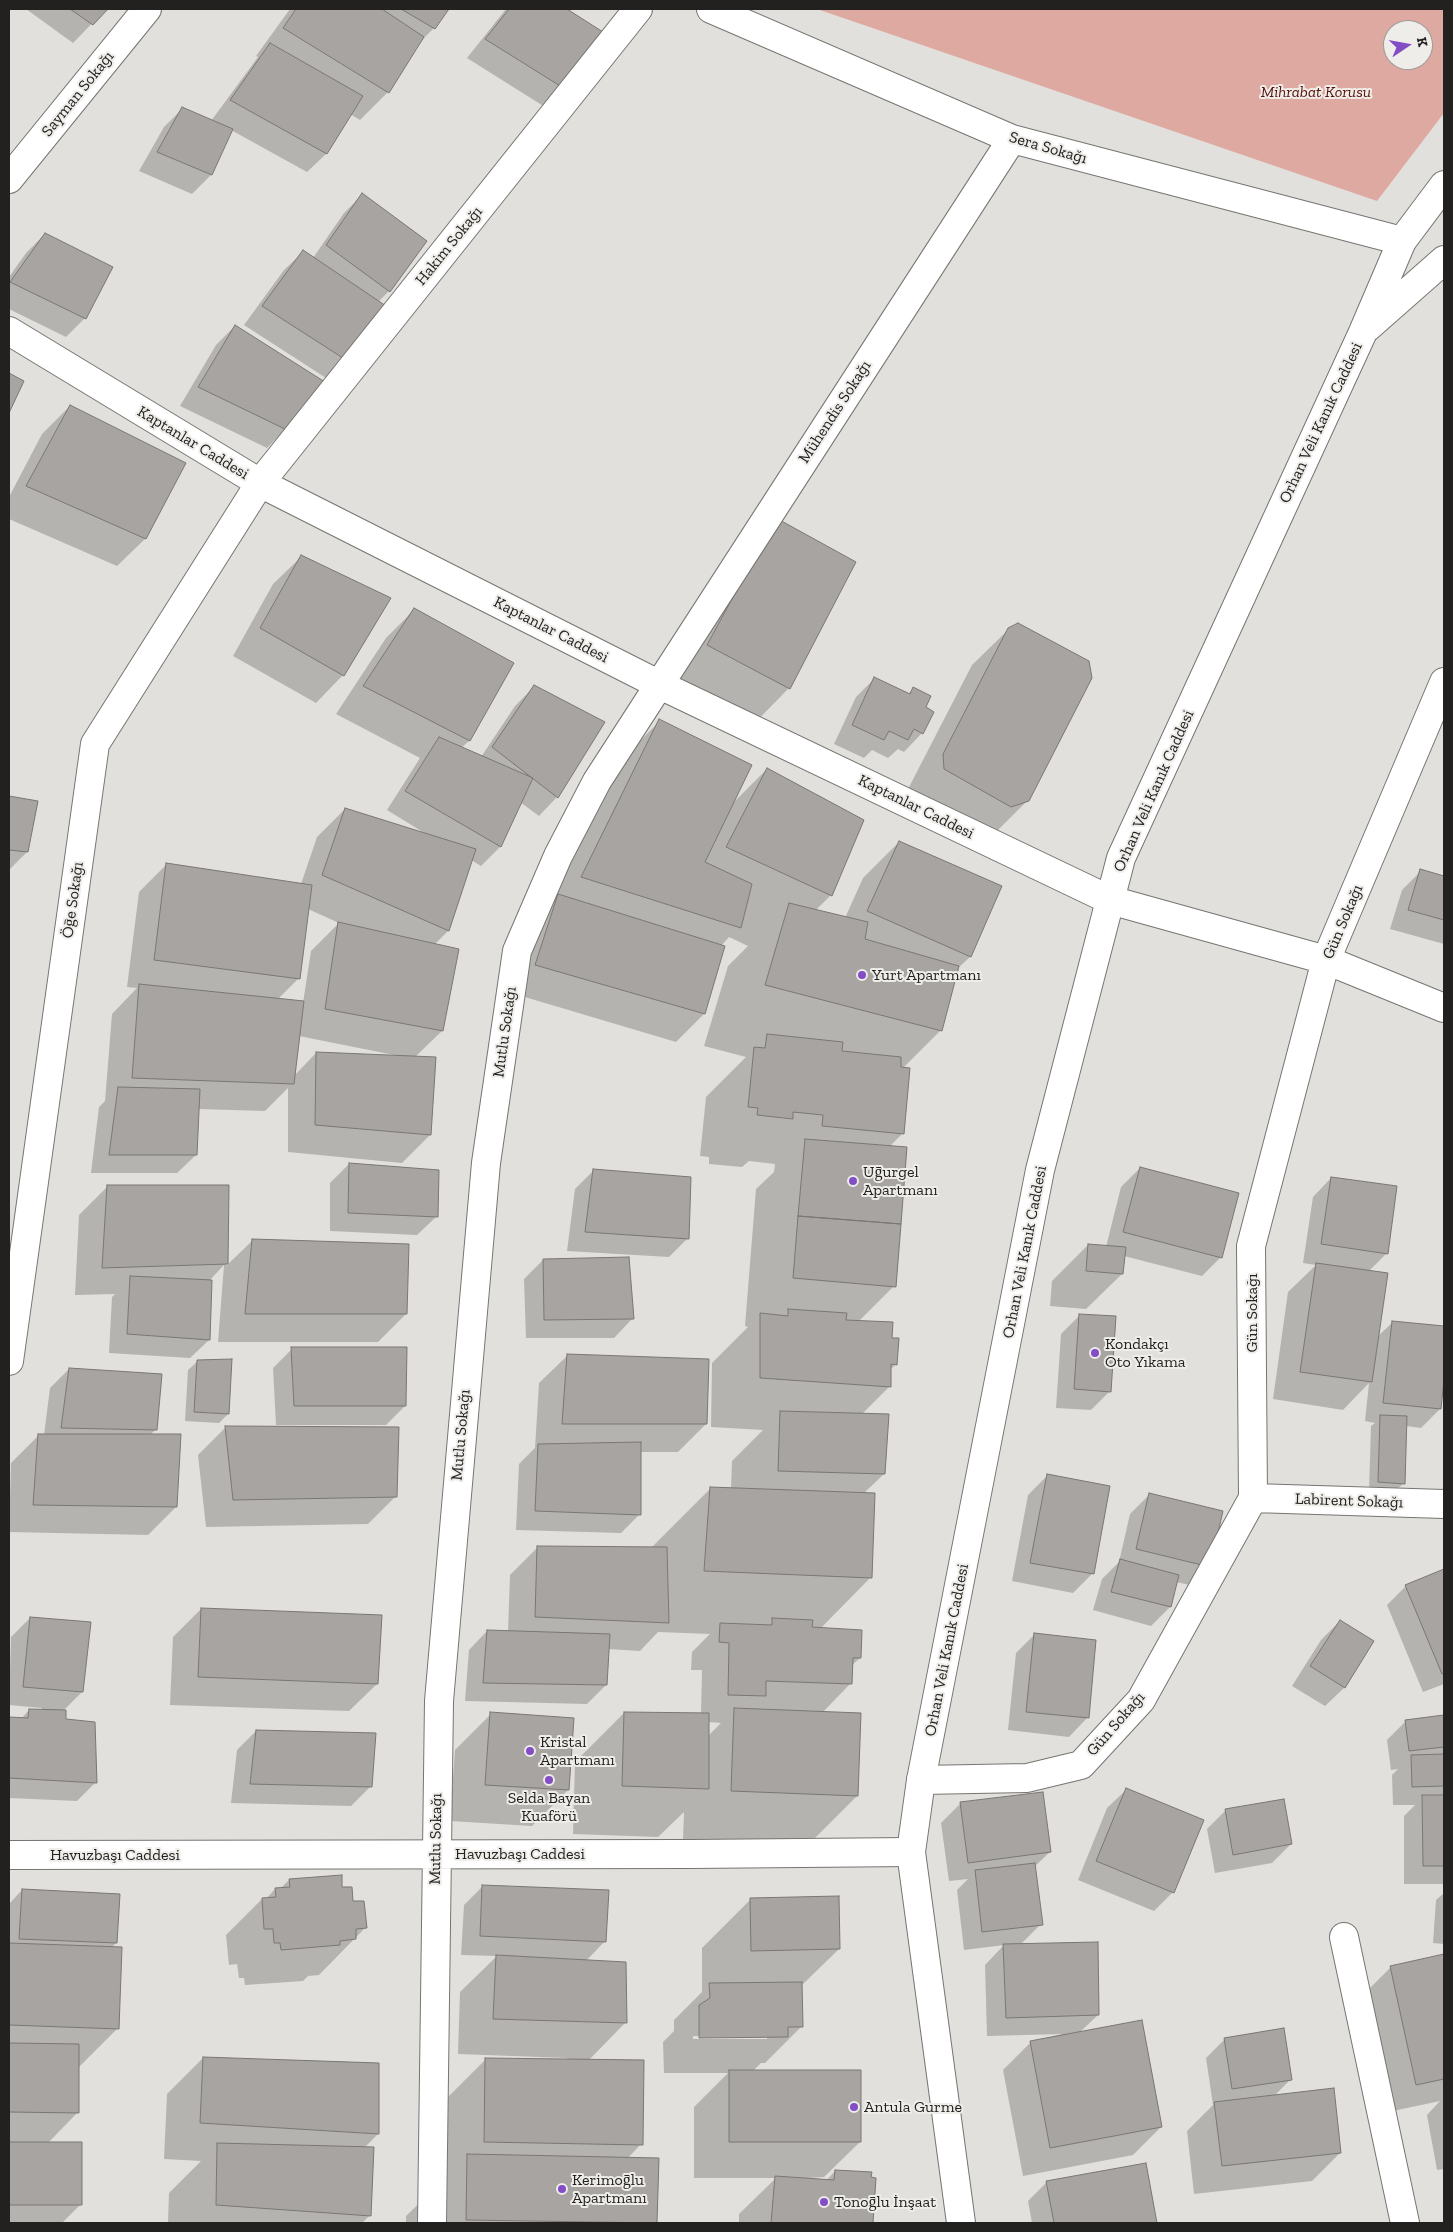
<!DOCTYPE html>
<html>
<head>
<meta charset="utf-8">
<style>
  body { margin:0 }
  #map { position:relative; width:1453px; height:2232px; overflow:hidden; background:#e2e0dc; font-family:"Zilla Slab",serif }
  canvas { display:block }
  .frame { position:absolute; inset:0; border:10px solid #222120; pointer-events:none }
  .north { position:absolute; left:1383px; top:20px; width:50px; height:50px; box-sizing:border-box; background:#efede9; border:1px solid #9d9b99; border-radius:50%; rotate:78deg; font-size:14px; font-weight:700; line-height:20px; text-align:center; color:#222120 }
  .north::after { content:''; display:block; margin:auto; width:18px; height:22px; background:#824dc5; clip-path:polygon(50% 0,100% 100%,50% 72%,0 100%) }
</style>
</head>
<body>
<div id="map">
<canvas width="1453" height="2232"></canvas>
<div class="frame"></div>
<div class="north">K</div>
</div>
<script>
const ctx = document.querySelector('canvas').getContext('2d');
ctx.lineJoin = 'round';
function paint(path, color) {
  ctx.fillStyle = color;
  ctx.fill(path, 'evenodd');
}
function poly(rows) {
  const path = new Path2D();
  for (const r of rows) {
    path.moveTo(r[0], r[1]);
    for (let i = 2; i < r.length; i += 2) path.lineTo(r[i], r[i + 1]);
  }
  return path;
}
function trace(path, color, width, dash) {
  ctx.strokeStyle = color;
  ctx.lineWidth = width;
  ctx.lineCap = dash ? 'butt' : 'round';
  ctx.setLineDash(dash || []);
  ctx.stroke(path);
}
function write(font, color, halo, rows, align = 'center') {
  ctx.font = font + ' "Zilla Slab",serif';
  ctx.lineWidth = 4;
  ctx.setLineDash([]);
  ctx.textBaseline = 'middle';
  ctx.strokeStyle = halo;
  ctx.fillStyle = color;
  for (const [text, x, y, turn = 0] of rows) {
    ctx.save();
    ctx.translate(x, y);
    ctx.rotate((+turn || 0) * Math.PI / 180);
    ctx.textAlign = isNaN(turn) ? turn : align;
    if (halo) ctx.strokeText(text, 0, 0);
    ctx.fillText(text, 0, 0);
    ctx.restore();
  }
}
paint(poly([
  [817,9,1444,9,1444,113,1377,201],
  [1393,30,1423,30,1423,60,1393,60]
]), '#dea9a0');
paint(poly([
  [26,9,106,9,73,43],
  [290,9,448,9,434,28,418,44,388,92,360,120,350,114,326,154,307,172,231,130,211,175,192,194,139,171,164,127,183,108,211,121,258,57,256,56],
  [506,9,565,9,602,33,545,107,467,58],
  [362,195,389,291,378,302,345,359,326,378,244,325,284,270,303,252,313,258,344,213],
  [45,234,85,318,66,337,9,309,9,277,26,253],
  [235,326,286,429,267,448,180,406,216,345],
  [70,406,145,539,117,566,9,519,9,497,42,434],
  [301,557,343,675,316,703,233,656,273,584],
  [728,569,789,688,741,737,659,694],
  [414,610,512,664,469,741,461,748,481,757,515,706,534,687,557,797,539,816,520,802,500,847,481,866,471,860,448,931,434,945,457,950,442,1031,415,1057,430,1135,402,1163,288,1152,288,1088,265,1111,198,1109,196,1155,177,1173,91,1173,99,1107,105,1101,112,1014,137,988,127,987,139,892,167,864,301,884,317,837,345,809,426,834,387,810,420,758,336,714,386,638],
  [308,909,339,923,311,951,303,1003,277,1000,299,978],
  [299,1036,394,1055,394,1056,316,1053,294,1076],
  [1009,629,1028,800,992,836,907,791,972,665],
  [875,678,908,694,913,689,924,708,922,733,904,752,898,749,888,758,872,750,864,758,834,744,856,697],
  [660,721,732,804,767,769,831,895,815,911,845,918,863,878,899,842,1000,887,970,957,957,969,941,1030,903,1068,902,1134,889,1147,894,1286,858,1322,891,1339,896,1364,890,1370,890,1386,862,1414,884,1474,864,1493,871,1577,820,1629,860,1658,851,1666,850,1684,822,1713,857,1796,808,1845,683,1840,684,1812,658,1837,573,1834,575,1762,624,1713,701,1714,702,1670,691,1670,692,1652,710,1634,658,1632,640,1651,608,1649,606,1685,587,1704,465,1701,469,1650,487,1631,508,1632,510,1575,538,1547,651,1548,711,1488,731,1489,732,1461,763,1430,711,1427,712,1363,748,1327,745,1326,756,1189,774,1172,775,1164,749,1161,742,1167,709,1164,709,1157,700,1156,706,1097,746,1057,704,1046,728,966,748,946,729,937,721,946,704,1014,676,1042,508,992,598,782],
  [708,1722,721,1723,708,1736],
  [9,797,37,802,27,852,9,870],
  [1421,871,1444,877,1444,944,1390,929,1402,890],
  [349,1164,436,1217,417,1235,330,1231,330,1183],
  [1140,1168,1221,1257,1202,1276,1124,1256,1122,1274,1086,1309,1050,1306,1052,1281,1088,1245,1106,1247,1121,1187],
  [594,1170,688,1238,669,1257,567,1251,575,1189],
  [1331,1178,1387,1253,1368,1272,1377,1337,1393,1322,1444,1328,1444,1368,1440,1409,1421,1428,1406,1426,1404,1483,1394,1492,1369,1491,1371,1426,1375,1423,1365,1421,1369,1383,1343,1410,1273,1399,1288,1292,1316,1265,1303,1263,1313,1197],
  [228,1186,226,1266,252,1241,406,1314,378,1342,218,1342,224,1265,209,1281,209,1340,190,1358,109,1353,112,1297,115,1294,75,1295,79,1215,107,1187],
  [543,1260,632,1319,614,1338,526,1338,524,1279],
  [1080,1315,1110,1391,1091,1410,1056,1408,1061,1334],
  [292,1349,405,1406,386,1425,276,1425,273,1368],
  [567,1356,706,1424,678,1452,639,1452,640,1514,621,1533,516,1530,519,1464,535,1448,539,1383],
  [198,1361,228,1414,219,1423,185,1421,188,1370],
  [69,1369,156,1429,150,1435,176,1507,148,1535,9,1532,11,1463,39,1435,44,1435,50,1388],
  [226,1427,396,1496,368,1524,206,1527,198,1455],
  [1047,1476,1108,1487,1092,1574,1073,1593,1012,1581,1028,1495],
  [1149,1495,1209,1566,1190,1585,1176,1582,1170,1607,1151,1626,1093,1610,1102,1579,1119,1562,1130,1514],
  [1444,1570,1444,1684,1423,1692,1387,1605,1406,1586],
  [201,1609,377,1684,349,1711,170,1705,173,1637],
  [30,1618,82,1692,63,1711,64,1721,96,1782,77,1801,9,1798,9,1718,21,1719,29,1710,41,1711,42,1708,9,1705,11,1637],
  [1340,1621,1373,1642,1344,1688,1325,1706,1292,1686,1321,1640],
  [1035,1634,1087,1718,1069,1737,1008,1730,1016,1653],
  [491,1714,568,1790,532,1826,450,1821,455,1750],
  [1444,1717,1444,1884,1404,1884,1404,1816,1415,1805,1393,1805,1392,1775,1398,1769,1391,1770,1387,1740,1406,1721],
  [256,1731,370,1787,351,1806,231,1803,237,1750],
  [1126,1790,1173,1892,1154,1911,1078,1880,1107,1808],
  [960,1804,1050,1852,1034,1867,1041,1924,1020,1945,1098,2015,1080,2032,1161,2127,1133,2155,1023,2176,1003,2070,1031,2042,1063,2034,987,2036,985,1965,1004,1945,964,1950,957,1890,968,1879,949,1881,941,1823],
  [1226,1810,1291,1844,1272,1863,1215,1873,1207,1829],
  [289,1880,341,1889,365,1928,319,1975,308,1976,303,1981,245,1985,244,1978,239,1978,237,1964,229,1965,226,1935,262,1899,266,1899,275,1889,280,1889],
  [483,1886,605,1941,586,1961,625,2023,588,2061,641,2144,628,2158,657,2159,656,2223,406,2223,406,2216,436,2187,437,2108,486,2059,567,2060,567,2058,458,2054,460,1992,497,1956,461,1955,464,1905],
  [22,1890,116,1943,111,1948,118,2028,78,2068,78,2112,47,2144,80,2205,62,2223,9,2223,9,1904],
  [1444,1893,1444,1944,1433,1943,1436,1900],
  [751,1899,839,1949,801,1986,801,2027,765,2063,761,2063,753,2071,860,2142,824,2177,808,2178,808,2180,826,2181,835,2171,874,2179,872,2223,739,2223,739,2214,776,2178,694,2178,694,2107,728,2073,664,2073,663,2042,674,2031,674,2020,702,1992,702,1948],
  [693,2036,767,2036,767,2039,693,2039],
  [1444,1956,1444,2169,1437,2170,1427,2115,1440,2101,1388,2112,1363,1995,1391,1967],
  [1225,2039,1291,2079,1274,2096,1340,2153,1312,2181,1194,2194,1187,2131,1213,2105,1206,2058],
  [203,2058,378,2134,364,2148,370,2215,362,2223,168,2223,169,2193,201,2161,164,2159,167,2094],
  [1145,2164,1156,2223,1032,2223,1028,2201,1047,2182]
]), '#0003');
const building = poly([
  [70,9,108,9,93,25,70,9],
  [296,9,382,9,424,37,389,93,283,28,296,9],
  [401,9,449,9,435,29,401,9],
  [509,9,567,9,603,32,565,89,485,39,509,9],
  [270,43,363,96,327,154,230,100,270,43],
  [182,107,233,129,212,175,157,152,182,107],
  [362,193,427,241,390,292,326,245,362,193],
  [45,233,113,267,86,319,10,282,45,233],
  [303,250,389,308,346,360,262,306,303,250],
  [235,325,325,382,287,430,198,387,235,325],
  [9,373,24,381,9,413,9,373],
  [70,405,186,463,146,539,26,486,70,405],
  [776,518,856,562,790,689,707,645,776,518],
  [301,555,391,598,344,676,260,628,301,555],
  [414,608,514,663,470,741,363,686,414,608],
  [1018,623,1089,661,1092,678,1029,801,1011,807,944,769,943,754,1008,628,1018,623],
  [874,677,910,694,913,687,931,696,926,707,934,712,923,734,914,729,908,740,889,731,884,740,852,725,874,677],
  [534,685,605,722,558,798,492,747,534,685],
  [659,719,752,765,705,862,752,884,741,928,581,877,659,719],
  [439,737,533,778,501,847,405,791,439,737],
  [767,768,864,820,832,896,726,847,767,768],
  [9,796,38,801,28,852,9,850,9,796],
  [345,808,476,849,449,931,322,875,345,808],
  [899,841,1002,886,971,957,867,911,899,841],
  [166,863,312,885,300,979,154,960,166,863],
  [1420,869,1444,876,1444,920,1408,910,1420,869],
  [558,894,725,946,705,1014,535,965,558,894],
  [789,903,868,922,865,939,959,966,942,1031,765,985,789,903],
  [338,922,459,949,443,1031,325,1009,338,922],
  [139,984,304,1001,294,1084,132,1078,139,984],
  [767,1034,843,1042,842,1051,901,1057,901,1067,910,1068,904,1134,822,1126,823,1115,793,1112,793,1119,757,1115,758,1108,748,1107,754,1047,765,1048,767,1034],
  [316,1052,436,1057,431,1135,315,1125,316,1052],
  [118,1087,200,1089,197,1155,109,1155,118,1087],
  [805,1139,907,1147,901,1224,798,1216,805,1139],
  [349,1163,439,1170,438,1217,348,1213,349,1163],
  [1140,1167,1239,1193,1222,1258,1123,1232,1140,1167],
  [593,1169,691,1177,689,1239,585,1232,593,1169],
  [1331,1177,1397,1186,1388,1254,1321,1244,1331,1177],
  [107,1185,229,1185,228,1264,102,1268,107,1185],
  [798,1216,901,1224,896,1287,793,1278,798,1216],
  [252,1239,409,1244,407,1314,245,1314,252,1239],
  [1088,1244,1126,1247,1123,1274,1086,1271,1088,1244],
  [629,1257,634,1319,544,1320,543,1259,629,1257],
  [1316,1263,1388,1273,1372,1382,1300,1372,1316,1263],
  [130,1276,212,1280,210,1340,127,1334,130,1276],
  [788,1309,847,1313,846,1320,893,1322,892,1338,899,1338,897,1365,891,1364,891,1387,760,1378,760,1313,788,1316,788,1309],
  [1079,1314,1116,1316,1111,1392,1074,1389,1079,1314],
  [1392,1321,1444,1326,1444,1379,1441,1409,1383,1403,1392,1321],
  [291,1347,407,1347,406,1406,294,1406,291,1347],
  [567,1354,709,1359,707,1424,562,1424,567,1354],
  [232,1359,229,1414,194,1412,197,1360,232,1359],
  [69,1368,162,1374,157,1430,61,1428,69,1368],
  [780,1411,889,1414,885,1474,778,1471,780,1411],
  [1380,1415,1407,1416,1405,1484,1378,1482,1380,1415],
  [225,1426,399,1427,397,1497,233,1500,225,1426],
  [38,1434,181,1434,177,1507,33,1505,38,1434],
  [641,1442,641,1515,535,1511,538,1444,641,1442],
  [1047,1474,1110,1486,1094,1574,1030,1563,1047,1474],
  [710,1487,875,1493,872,1578,704,1571,710,1487],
  [1149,1493,1223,1511,1210,1567,1136,1549,1149,1493],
  [537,1546,667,1547,669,1623,535,1617,537,1546],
  [1120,1559,1179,1575,1171,1607,1111,1592,1120,1559],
  [1444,1569,1444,1673,1442,1674,1405,1585,1444,1569],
  [201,1608,382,1615,378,1684,198,1677,201,1608],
  [30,1617,91,1622,83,1692,23,1687,30,1617],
  [772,1618,813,1620,812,1627,862,1630,861,1658,853,1658,852,1684,766,1681,766,1696,728,1695,729,1643,719,1642,720,1623,772,1625,772,1618],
  [1340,1620,1374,1641,1345,1688,1310,1666,1340,1620],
  [487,1630,610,1634,607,1685,483,1683,487,1630],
  [1034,1633,1096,1640,1089,1718,1026,1712,1034,1633],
  [734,1708,861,1713,858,1796,731,1791,734,1708],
  [29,1709,66,1710,66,1719,95,1722,97,1783,9,1778,9,1717,28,1718,29,1709],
  [490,1712,574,1718,569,1790,485,1785,490,1712],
  [624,1712,709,1713,709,1789,622,1786,624,1712],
  [1444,1715,1444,1747,1409,1751,1405,1720,1444,1715],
  [256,1730,376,1733,372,1787,250,1784,256,1730],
  [1444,1754,1444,1786,1412,1787,1411,1755,1444,1754],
  [1126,1788,1204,1820,1174,1893,1096,1861,1126,1788],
  [1043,1792,1051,1852,968,1863,960,1802,1043,1792],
  [1422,1795,1444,1795,1444,1866,1423,1866,1422,1795],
  [1284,1799,1292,1844,1233,1855,1225,1809,1284,1799],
  [1035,1863,1043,1925,982,1932,975,1870,1035,1863],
  [342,1875,342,1887,352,1887,353,1901,364,1901,367,1928,356,1929,356,1939,340,1941,340,1945,281,1950,280,1943,274,1943,273,1929,264,1929,262,1898,276,1897,275,1888,290,1887,289,1879,342,1875],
  [482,1885,609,1890,606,1942,480,1936,482,1885],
  [22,1889,120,1894,117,1943,19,1939,22,1889],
  [839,1896,840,1949,751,1951,750,1898,839,1896],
  [1098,1942,1099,2015,1006,2018,1003,1944,1098,1942],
  [9,1943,122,1947,119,2029,9,2025,9,1943],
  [1444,1954,1444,2079,1416,2085,1390,1966,1444,1954],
  [496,1955,626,1962,627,2023,493,2019,496,1955],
  [802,1982,803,2027,788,2027,788,2037,699,2038,699,2005,710,1998,709,1983,802,1982],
  [1142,2020,1162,2127,1050,2148,1030,2041,1142,2020],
  [1284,2028,1292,2080,1232,2089,1224,2038,1284,2028],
  [9,2043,79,2044,79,2113,9,2112,9,2043],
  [203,2057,379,2063,379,2134,200,2123,203,2057],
  [485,2058,644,2060,643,2145,484,2142,485,2058],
  [729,2070,861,2070,861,2142,729,2142,729,2070],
  [1334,2088,1341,2153,1222,2166,1214,2102,1334,2088],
  [9,2142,82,2142,82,2205,9,2205,9,2142],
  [217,2143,374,2147,371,2216,216,2205,217,2143],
  [467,2154,659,2158,657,2223,466,2220,467,2154],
  [1146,2163,1157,2223,1054,2223,1046,2181,1146,2163],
  [835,2170,872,2172,871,2177,876,2178,873,2223,771,2223,775,2176,834,2180,835,2170]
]);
paint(building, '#a8a4a1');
trace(building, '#7a7673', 1);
const street = poly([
  [711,9,1012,139,1402,241],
  [9,179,147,9],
  [9,331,260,483,658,684,1110,900,1326,960,1444,1008],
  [9,1361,95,744,260,483,638,9],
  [1253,1498,1444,1504],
  [921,1780,1027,1778,1081,1765,1141,1700,1253,1498,1251,1246,1326,960,1444,682],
  [9,1855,691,1854,911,1852],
  [1344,1937,1405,2223],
  [432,2223,439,1701,486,1163,517,951,558,856,597,781,1012,139]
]);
const secondary = poly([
  [1368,327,1444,260],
  [961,2223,911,1852,921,1780,1040,1170,1121,858,1363,332,1402,241,1444,185]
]);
trace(street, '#767571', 30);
trace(secondary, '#767571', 30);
trace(street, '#fff', 28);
trace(secondary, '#fff', 28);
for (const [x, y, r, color] of [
  [862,975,5,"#824dc5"],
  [853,1181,5,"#824dc5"],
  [1095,1353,5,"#824dc5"],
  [530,1751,5,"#824dc5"],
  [549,1780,5,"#824dc5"],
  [854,2107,5,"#824dc5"],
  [562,2189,5,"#824dc5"],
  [824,2202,5,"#824dc5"]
]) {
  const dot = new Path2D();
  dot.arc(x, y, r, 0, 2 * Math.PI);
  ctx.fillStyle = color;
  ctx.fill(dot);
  trace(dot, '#efede9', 2);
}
write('italic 16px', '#581008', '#efede9', [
  ["Mihrabat Korusu",1316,92]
]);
write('16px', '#222120', '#efede9', [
  ["Sayman Sokağı",78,94,-51],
  ["Sera Sokağı",1048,148,16],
  ["Hakim Sokağı",449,246,-51],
  ["Mühendis Sokağı",835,412,-57],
  ["Orhan Veli Kanık Caddesi",1321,423,-65],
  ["Kaptanlar Caddesi",193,443,31],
  ["Kaptanlar Caddesi",551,630,27],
  ["Orhan Veli Kanık Caddesi",1154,791,-66],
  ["Kaptanlar Caddesi",916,807,26],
  ["Öḡe Sokağı",73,900,-82],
  ["Gün Sokağı",1343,922,-67],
  ["Mutlu Sokağı",505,1032,-82],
  ["Orhan Veli Kanık Caddesi",1025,1252,-79],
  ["Gün Sokağı",1252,1313,-90],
  ["Mutlu Sokağı",461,1435,-85],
  ["Labirent Sokağı",1349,1501,2],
  ["Orhan Veli Kanık Caddesi",947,1650,-79],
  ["Gün Sokağı",1116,1724,-49],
  ["Mutlu Sokağı",436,1839,-89],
  ["Havuzbaşı Caddesi",520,1854],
  ["Havuzbaşı Caddesi",115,1855]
]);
write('16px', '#222120', '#efede9', [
  ["Yurt Apartmanı",872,975],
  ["Uḡurgel",863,1172],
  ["Apartmanı",863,1190],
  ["Kondakçı",1105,1344],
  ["Oto Yıkama",1105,1362],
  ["Kristal",540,1742],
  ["Apartmanı",540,1760],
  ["Selda Bayan",549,1798,"center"],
  ["Kuaförü",549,1816,"center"],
  ["Antula Gurme",864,2107],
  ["Kerimoḡlu",572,2180],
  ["Apartmanı",572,2198],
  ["Tonoḡlu İnşaat",834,2202]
], 'left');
</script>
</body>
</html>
